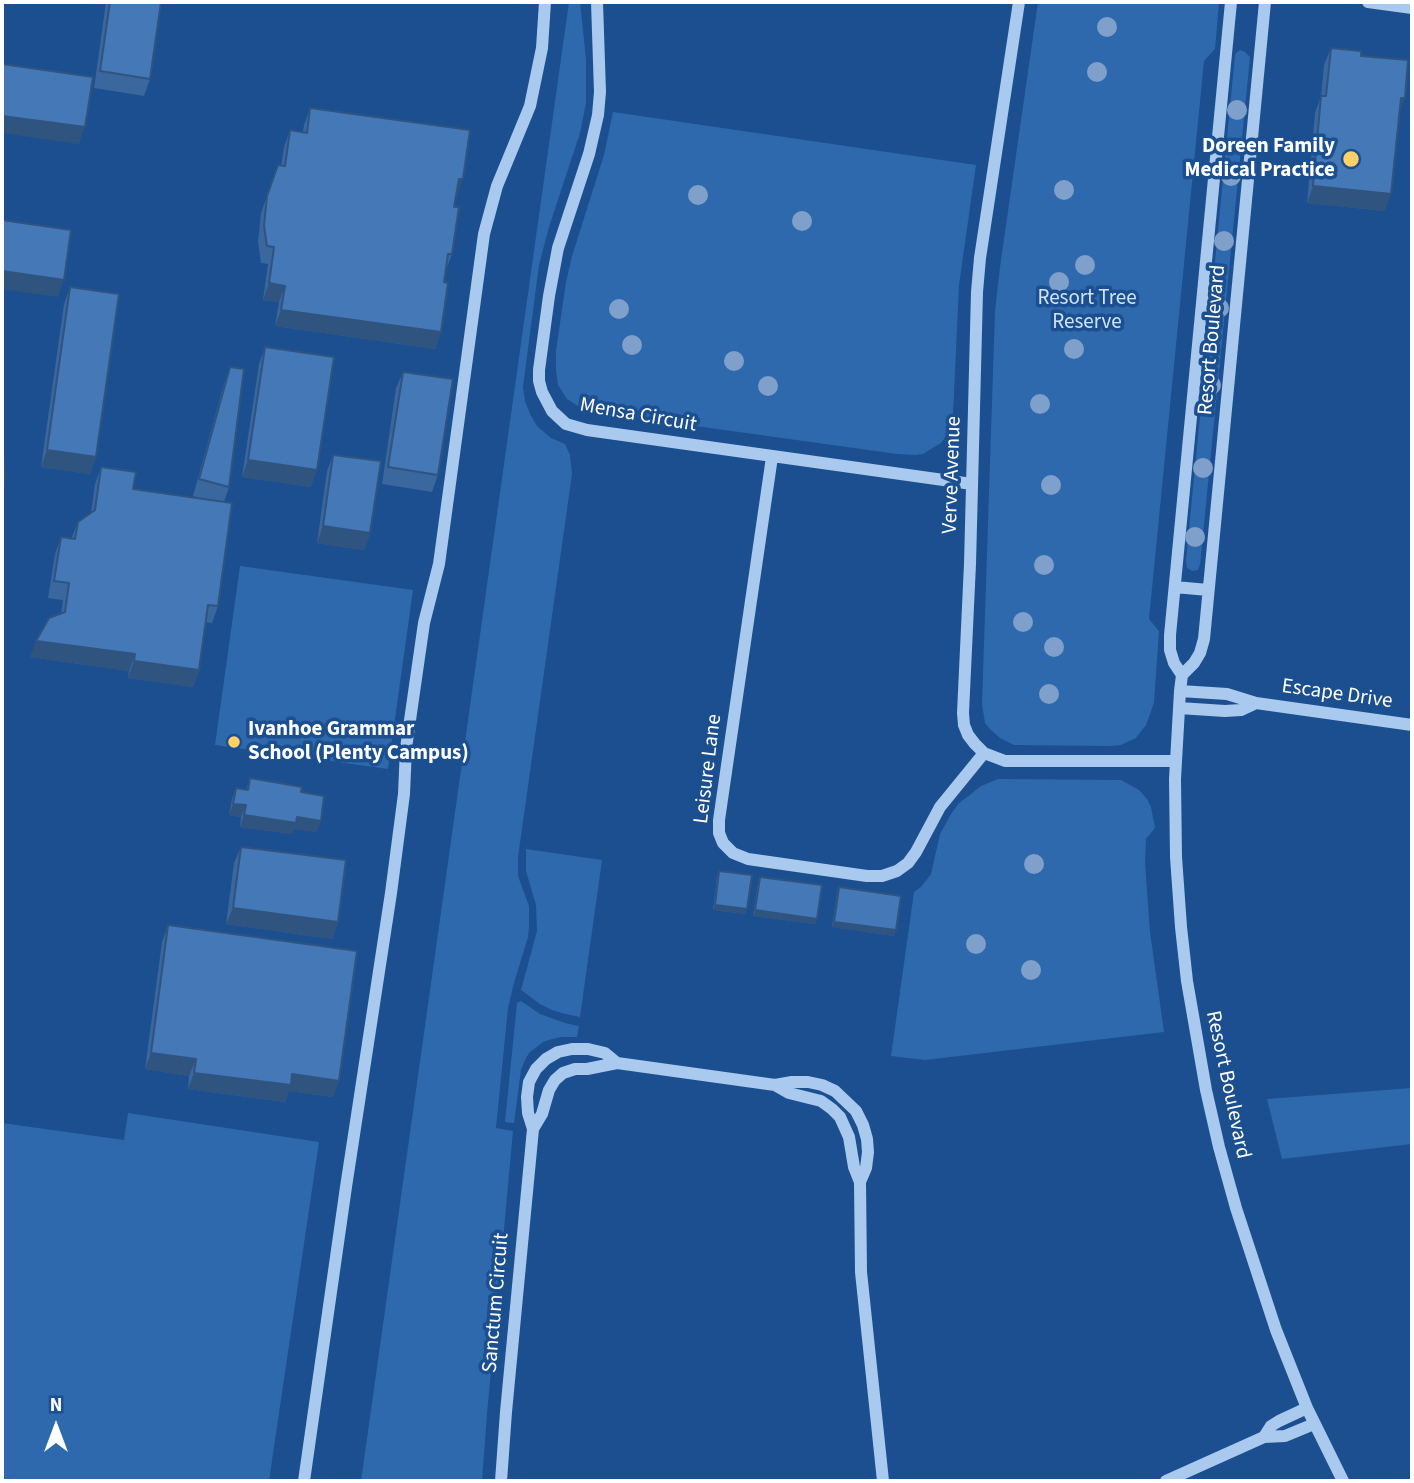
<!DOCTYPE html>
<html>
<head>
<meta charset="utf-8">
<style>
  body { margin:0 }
  #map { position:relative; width:1414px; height:1483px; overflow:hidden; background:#1b4f8f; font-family:"Source Sans 3",sans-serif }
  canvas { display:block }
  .frame { position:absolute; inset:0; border:4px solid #fff; pointer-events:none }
  .north { position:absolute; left:21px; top:1392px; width:70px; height:70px; -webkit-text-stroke:5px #1b4f8f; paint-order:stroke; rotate:0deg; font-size:19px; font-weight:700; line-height:28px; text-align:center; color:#fff }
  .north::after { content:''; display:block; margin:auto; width:24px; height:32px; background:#fff; clip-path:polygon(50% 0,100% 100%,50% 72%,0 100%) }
</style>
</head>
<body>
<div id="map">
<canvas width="1414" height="1483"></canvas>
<div class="frame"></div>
<div class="north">N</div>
</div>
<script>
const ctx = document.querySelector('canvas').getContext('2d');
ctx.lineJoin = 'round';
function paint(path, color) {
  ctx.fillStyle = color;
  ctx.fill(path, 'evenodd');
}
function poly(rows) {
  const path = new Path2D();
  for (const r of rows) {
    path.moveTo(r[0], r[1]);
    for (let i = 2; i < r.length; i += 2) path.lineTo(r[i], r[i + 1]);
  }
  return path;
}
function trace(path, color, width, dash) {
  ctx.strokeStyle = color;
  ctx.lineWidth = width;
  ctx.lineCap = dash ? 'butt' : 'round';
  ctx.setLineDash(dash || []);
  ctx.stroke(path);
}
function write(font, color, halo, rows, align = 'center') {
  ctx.font = font + ' "Source Sans 3",sans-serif';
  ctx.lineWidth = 7;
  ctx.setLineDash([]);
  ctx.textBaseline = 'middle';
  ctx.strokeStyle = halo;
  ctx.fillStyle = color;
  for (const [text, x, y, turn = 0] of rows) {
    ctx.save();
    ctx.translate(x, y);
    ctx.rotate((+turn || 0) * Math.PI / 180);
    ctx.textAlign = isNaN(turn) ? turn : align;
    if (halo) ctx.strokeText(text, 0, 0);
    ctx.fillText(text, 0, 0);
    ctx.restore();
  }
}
paint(poly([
  [569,2,580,2,586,59,586,103,580,133,549,227,539,265,523,387,525,401,530,414,537,426,551,438,565,444,570,455,572,474,518,857,518,876,529,906,529,927,528,937,514,983,508,1008,496,1128,513,1131,487,1414,482,1481,361,1481],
  [1038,2,1219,2,1215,49,1204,61,1149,619,1159,631,1154,703,1146,725,1136,738,1121,745,1110,746,1014,745,1000,738,989,728,985,723,982,704,995,311,1000,267],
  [1240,50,1245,52,1250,57,1200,565,1198,570,1192,571,1187,568,1186,560,1235,55,1236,53],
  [613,112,976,165,959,285,953,415,949,432,941,443,923,454,916,455,897,454,602,413,581,408,567,399,558,385,556,370,556,351,566,282,572,256,604,155],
  [240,566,413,590,388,769,215,745],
  [998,779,1121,780,1139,790,1147,799,1151,807,1155,828,1146,839,1145,863,1150,932,1164,1032,925,1060,891,1056,914,892,921,887,931,874,940,834,951,814,959,803,971,794,981,786],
  [526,849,602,860,580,1017,565,1014,552,1010,540,1004,521,990,537,931,536,905,526,871],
  [521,1001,540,1014,565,1023,579,1026,577,1037,561,1037,552,1039,543,1042,529,1053,525,1060,521,1070,514,1123,505,1122,517,1003],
  [1412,1088,1412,1144,1282,1159,1267,1099],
  [128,1113,319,1142,269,1481,2,1481,2,1123,124,1140]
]), '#2e69ad');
trace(poly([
  [597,2,600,92,598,115,589,154,558,248,549,296,539,370,539,381,542,392,552,411,566,424,587,430,972,484],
  [1019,2,980,258,977,292,970,564,963,713,964,725,968,735,975,744,984,753,1005,761,1176,761],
  [1265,2,1204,639,1200,653,1194,663,1182,675,1180,691,1175,779,1176,857,1181,927,1187,981,1206,1090,1219,1147,1236,1208,1276,1330,1307,1408,1343,1481],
  [1368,2,1412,8],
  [772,457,719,820,719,833,723,843,733,853,748,859,867,876,882,876,897,871,908,863,916,852,940,807,984,753],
  [1175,587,1208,590],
  [1182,675,1174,663,1170,650,1170,635,1231,2],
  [1180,691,1227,694,1256,703,1412,725],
  [1179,708,1225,711,1241,710,1256,703],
  [775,1085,789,1093,821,1101,832,1109,840,1117,849,1137,854,1167,860,1182,861,1272,883,1481],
  [533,1129,542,1114,549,1090,555,1080,563,1073,575,1069,587,1069,617,1063,775,1085,792,1082,808,1082,822,1085,835,1091,856,1111,863,1125,867,1139,868,1152,866,1168,860,1182],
  [1264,1437,1271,1426,1279,1421,1307,1408],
  [304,1481,346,1187,391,893,404,794,406,748,424,623,439,564,484,234,497,186,530,106,542,48,545,2],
  [501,1481,506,1412,533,1129,528,1113,527,1097,529,1082,536,1069,546,1059,558,1052,572,1049,588,1049,605,1053,617,1063],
  [1166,1481,1264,1437,1285,1436,1314,1424]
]), '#a9c9ee', 12);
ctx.fillStyle = '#7ea0ca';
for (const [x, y] of [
  [1107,27],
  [1097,72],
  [1237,110],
  [1231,176],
  [1064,190],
  [698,195],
  [802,221],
  [1224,241],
  [1085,265],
  [1059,282],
  [1219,308],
  [619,309],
  [632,345],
  [1074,349],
  [734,361],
  [1211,385],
  [768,386],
  [1040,404],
  [1203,468],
  [1051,485],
  [1195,537],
  [1044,565],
  [1023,622],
  [1054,647],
  [1049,694],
  [1034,864],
  [976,944],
  [1031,970]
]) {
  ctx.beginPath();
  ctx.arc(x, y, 10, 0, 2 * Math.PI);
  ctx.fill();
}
paint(poly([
  [106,2,161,2,150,79,144,96,94,88],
  [1331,48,1361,56,1399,112,1385,211,1307,203,1315,113,1321,96,1324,65],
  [310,108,457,196,454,207,452,254,446,270,444,282,441,332,435,349,275,326,279,302,263,300,268,264,261,263,258,242,261,213,278,165,281,166,284,147,290,130,303,132,304,125],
  [70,287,96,457,90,474,41,467,64,304],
  [265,347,311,487,242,477,259,364],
  [230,367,229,487,224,502,218,606,212,623,206,622,199,670,193,687,128,678,129,671,30,657,61,614,63,600,48,598,55,554,61,537,71,539,78,522,91,513,95,484,101,467,133,489,203,499,193,496,224,384],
  [403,372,438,475,432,492,382,484,396,388],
  [333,455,370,533,364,550,317,543,327,471],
  [250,778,301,792,321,821,316,832,294,829,292,834,240,827,241,817,229,815,232,799,236,788,246,790],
  [241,847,338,922,332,939,226,924,234,863],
  [719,871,747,909,745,914,713,910,717,877],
  [760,877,817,919,815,924,753,916,758,883],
  [839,887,896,930,894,936,832,927,837,893],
  [168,925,333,1097,289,1091,285,1102,188,1089,189,1076,145,1069,162,942]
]), '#3a679d');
paint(poly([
  [1401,98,1405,98,1398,115],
  [2,116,85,127,79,144,2,133],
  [459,179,463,179,457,196,453,195],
  [1313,186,1391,194,1385,211,1307,203],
  [2,271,64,280,58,297,2,289],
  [269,283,285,286,279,302,263,300],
  [281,310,441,332,435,349,275,326],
  [47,450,96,457,90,474,41,467],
  [248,460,317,470,311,487,242,477],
  [323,526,370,533,364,550,317,543],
  [36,641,135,654,129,671,30,657],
  [134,661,199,670,193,687,128,678],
  [233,804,246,805,241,817,229,815],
  [244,815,297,817,321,821,316,832,294,829,292,834,240,827],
  [715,905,747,909,745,914,713,910],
  [233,908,338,922,332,939,226,924],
  [755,910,817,919,815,924,753,916],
  [834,922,896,930,894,936,832,927],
  [151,1053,196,1059,189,1076,145,1069],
  [194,1073,292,1074,339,1081,333,1097,289,1091,285,1102,188,1089]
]), '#305480');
const building = poly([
  [110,2,161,2,150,79,100,71,110,2],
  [1331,48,1361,51,1361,56,1408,60,1405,98,1401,98,1391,194,1313,186,1321,96,1326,96,1331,48],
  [2,64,93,77,85,127,2,116,2,64],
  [310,108,470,130,463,179,459,179,454,207,459,207,452,254,448,254,444,282,448,283,441,332,281,310,285,286,269,283,274,247,267,246,264,226,267,196,278,165,285,166,290,130,307,133,310,108],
  [2,220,71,230,64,280,2,271,2,220],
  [70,287,119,294,96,457,47,450,70,287],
  [265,347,334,357,317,470,248,460,265,347],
  [230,367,244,369,229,487,199,479,230,367],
  [403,372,453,379,438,475,388,467,403,372],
  [2,445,5,473,2,501,2,445],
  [333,455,381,461,370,533,323,526,333,455],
  [101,467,136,472,133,489,232,503,218,606,208,605,199,670,134,661,135,654,36,641,49,618,65,612,69,583,54,581,61,537,75,539,78,522,95,510,101,467],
  [250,778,302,787,301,792,324,796,321,821,297,817,296,823,244,815,246,805,233,804,236,788,248,790,250,778],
  [241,847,346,860,338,922,233,908,241,847],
  [719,871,752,875,747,909,715,905,719,871],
  [760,877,822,885,817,919,755,910,760,877],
  [839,887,901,896,896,930,834,922,839,887],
  [168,925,357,951,339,1081,292,1074,291,1085,194,1073,196,1059,151,1053,168,925]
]);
paint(building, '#4478b7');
trace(building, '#305480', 2);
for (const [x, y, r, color] of [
  [1351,159,9,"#ffd166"],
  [234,742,7,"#ffd166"]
]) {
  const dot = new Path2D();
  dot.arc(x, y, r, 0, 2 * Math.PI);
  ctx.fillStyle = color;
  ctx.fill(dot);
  trace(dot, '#1b4f8f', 2.5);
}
write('bold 21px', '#fff', '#1b4f8f', [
  ["Doreen Family",1335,147],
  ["Medical Practice",1335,171],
  ["Ivanhoe Grammar",248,730,"left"],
  ["School (Plenty Campus)",248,754,"left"]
], 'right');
write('21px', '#cfe3fa', '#1b4f8f', [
  ["Resort Tree",1087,299],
  ["Reserve",1087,323]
]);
write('21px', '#fff', '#1b4f8f', [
  ["Resort Boulevard",1213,340,-85],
  ["Mensa Circuit",638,416,10],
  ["Verve Avenue",953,475,-88],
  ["Escape Drive",1337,695,8],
  ["Leisure Lane",709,769,-83],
  ["Resort Boulevard",1227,1085,78],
  ["Sanctum Circuit",497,1303,-85]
]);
</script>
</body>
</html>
